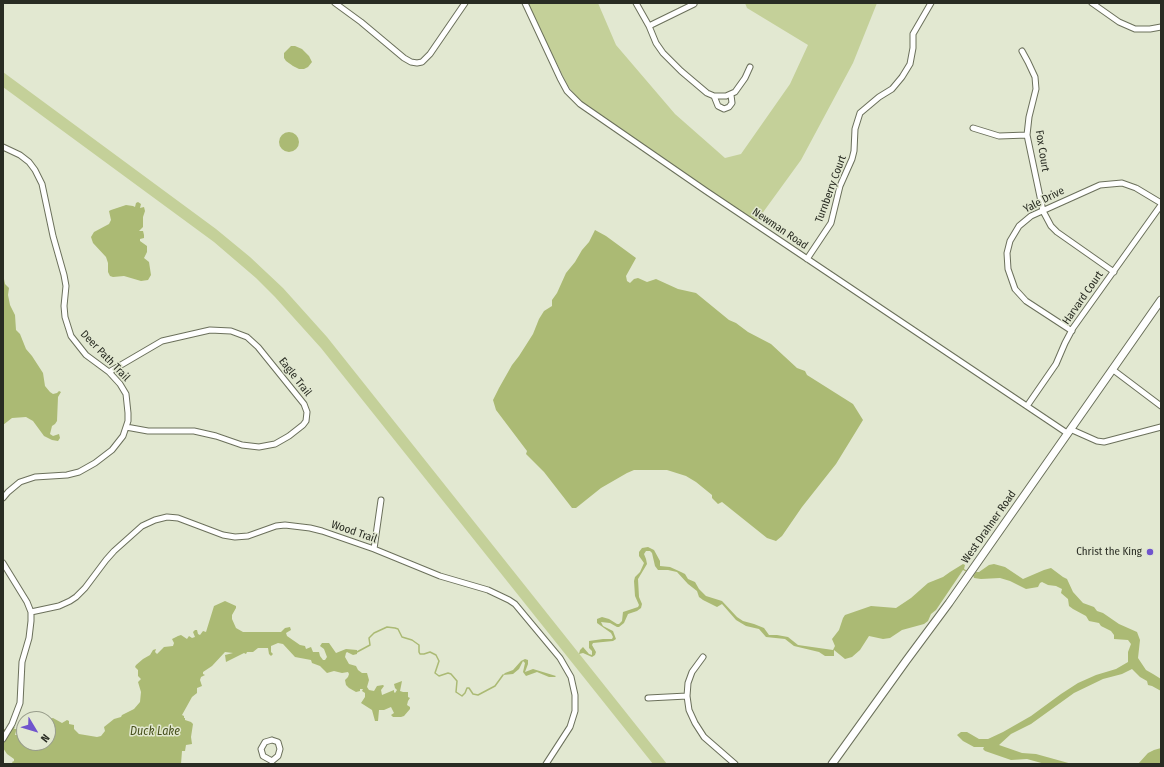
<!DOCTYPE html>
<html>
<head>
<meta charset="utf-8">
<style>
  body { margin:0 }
  #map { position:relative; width:1164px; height:767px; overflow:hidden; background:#e2e8d1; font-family:"Fira Sans Condensed",sans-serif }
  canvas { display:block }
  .frame { position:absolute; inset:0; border:4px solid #292c23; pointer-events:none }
  .north { position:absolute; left:16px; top:711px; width:40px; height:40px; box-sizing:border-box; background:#e2e8d1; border:1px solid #989d8b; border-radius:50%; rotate:128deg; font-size:11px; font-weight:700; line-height:16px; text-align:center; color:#292c23 }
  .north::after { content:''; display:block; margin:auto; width:14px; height:18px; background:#7054cd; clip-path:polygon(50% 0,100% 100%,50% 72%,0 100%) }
</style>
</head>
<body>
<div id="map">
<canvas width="1164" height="767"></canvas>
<div class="frame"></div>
<div class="north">N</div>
</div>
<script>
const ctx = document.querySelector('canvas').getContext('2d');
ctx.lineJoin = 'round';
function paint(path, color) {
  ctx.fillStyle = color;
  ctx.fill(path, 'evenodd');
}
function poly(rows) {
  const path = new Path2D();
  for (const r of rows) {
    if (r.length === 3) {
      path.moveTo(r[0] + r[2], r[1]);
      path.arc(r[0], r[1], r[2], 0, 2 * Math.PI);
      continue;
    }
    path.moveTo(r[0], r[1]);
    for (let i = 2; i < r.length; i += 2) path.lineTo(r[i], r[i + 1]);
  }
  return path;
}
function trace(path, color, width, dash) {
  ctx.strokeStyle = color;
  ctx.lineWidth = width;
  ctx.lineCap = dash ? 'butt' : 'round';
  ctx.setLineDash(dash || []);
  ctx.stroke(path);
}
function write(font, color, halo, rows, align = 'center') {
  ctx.font = font + ' "Fira Sans Condensed",sans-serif';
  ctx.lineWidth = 3;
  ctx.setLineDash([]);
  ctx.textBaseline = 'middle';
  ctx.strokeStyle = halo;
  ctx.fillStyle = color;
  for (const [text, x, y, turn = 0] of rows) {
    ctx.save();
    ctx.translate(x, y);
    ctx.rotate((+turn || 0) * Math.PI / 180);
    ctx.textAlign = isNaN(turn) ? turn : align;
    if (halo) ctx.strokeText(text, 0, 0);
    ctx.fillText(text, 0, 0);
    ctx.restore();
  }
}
paint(poly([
  [527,3,598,3,616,45,675,114,725,158,741,154,790,84,808,45,747,8,745,3,877,3,853,63,801,160,756,222,593,111,580,101,568,86],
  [3,72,216,229,250,257,283,288,327,337,667,764,653,764,321,348,275,297,256,278,214,242,3,87]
]), '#c4d099');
paint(poly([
  [291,46,295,46,302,49,309,56,312,62,308,67,304,69,299,69,293,66,286,61,284,58,284,53],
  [289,142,10],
  [136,203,138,202,141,204,140,208,144,207,145,211,143,217,143,227,139,231,143,231,144,235,144,238,140,239,140,241,147,246,147,252,144,258,149,262,151,275,148,280,141,281,124,276,113,277,110,276,108,272,108,263,106,257,93,243,91,237,94,232,109,224,111,220,109,211,111,210,126,205,133,206,135,207],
  [595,230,606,236,636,258,626,276,627,281,630,283,634,279,638,278,647,282,656,279,678,289,696,293,729,320,736,323,748,332,771,344,797,368,805,371,807,375,853,404,863,420,836,464,802,507,782,536,776,541,767,538,722,502,718,504,712,498,712,495,696,482,686,476,667,470,634,470,627,473,601,488,576,508,572,508,544,472,526,454,527,451,496,410,493,400,499,388,512,365,519,356,533,334,539,319,544,311,552,306,552,300,557,293,566,273,575,262,582,250,589,242],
  [3,274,5,284,9,288,8,295,10,305,15,315,16,330,20,334,26,349,32,356,43,373,45,386,50,392,53,394,57,393,59,391,61,392,58,397,57,421,55,424,52,426,50,434,53,436,59,434,60,438,58,441,52,440,44,436,33,421,26,417,12,418,3,425],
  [648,547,654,550,660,561,660,566,670,567,681,572,685,574,688,579,695,582,699,589,706,596,722,601,737,617,743,621,754,624,764,628,769,635,777,635,788,637,798,645,833,650,835,646,832,639,839,630,843,618,845,615,871,606,896,608,911,598,928,583,943,577,950,572,963,564,965,565,964,569,974,575,976,572,979,572,989,565,994,564,1005,567,1023,579,1044,570,1051,568,1063,577,1067,579,1073,592,1083,603,1094,607,1097,611,1103,613,1119,624,1137,632,1140,640,1138,658,1146,670,1153,674,1161,679,1161,691,1152,686,1148,685,1147,681,1140,677,1132,669,1122,674,1103,679,1074,693,1031,724,1011,734,999,745,1022,753,1036,754,1072,764,1045,764,1027,759,1011,760,985,751,983,749,984,747,974,747,963,741,957,735,961,732,967,732,979,739,988,739,1003,732,1031,716,1061,694,1078,683,1096,675,1116,669,1128,662,1128,652,1131,644,1128,640,1114,639,1114,635,1111,631,1101,626,1099,623,1089,621,1086,616,1073,609,1069,606,1068,599,1061,593,1062,589,1056,586,1048,585,1042,582,1040,583,1038,587,1026,589,1010,581,1000,578,981,579,974,578,973,575,963,570,936,610,931,614,928,621,924,624,902,630,890,638,883,639,869,636,860,650,852,657,845,659,834,650,834,656,825,656,819,652,794,646,785,639,766,637,759,629,746,626,736,620,722,604,717,607,703,600,699,597,697,591,688,584,677,572,668,570,658,570,655,566,652,553,650,551,646,551,644,554,646,559,647,564,638,579,639,597,642,604,641,608,637,611,628,614,624,623,619,627,617,627,610,623,601,622,603,626,613,631,616,639,613,641,593,643,592,645,596,652,595,655,592,657,583,653,579,654,580,650,583,647,589,654,592,655,592,651,589,648,589,641,603,639,612,639,613,637,611,633,597,623,597,619,602,617,609,619,617,624,619,624,622,621,623,612,638,607,639,605,635,596,634,581,635,577,640,572,644,563,639,556,639,552,642,548],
  [225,601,236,606,236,608,232,615,232,619,236,628,243,632,281,632,285,628,290,627,291,630,286,633,287,636,300,645,305,646,306,649,311,647,313,652,319,652,320,656,323,660,325,660,327,657,324,649,320,646,322,643,329,643,336,653,346,649,357,650,357,654,353,655,347,652,346,653,345,657,349,664,356,666,358,670,362,673,367,673,369,680,367,687,369,690,374,691,377,686,383,685,384,686,381,690,382,695,394,690,394,692,395,693,397,690,395,688,394,684,402,681,400,691,403,692,408,692,408,697,410,698,408,701,407,705,410,707,410,709,404,716,401,717,393,717,391,715,394,713,391,707,384,710,379,710,378,721,375,721,372,710,361,703,365,697,365,693,362,691,363,689,360,689,360,691,356,692,349,688,346,685,345,680,348,677,349,674,348,672,342,673,334,671,327,673,320,666,312,663,311,660,295,657,283,644,278,643,271,646,271,652,273,654,271,656,269,654,268,648,258,648,253,652,247,652,246,654,244,653,226,662,225,655,233,653,225,652,212,666,203,672,203,674,205,675,201,677,200,680,202,686,197,688,197,693,192,697,182,715,184,716,184,718,185,718,185,720,191,722,193,724,191,737,192,744,186,745,185,751,182,751,181,764,13,764,12,762,14,761,14,759,7,754,3,748,3,729,9,729,15,727,14,729,18,729,16,731,15,735,20,735,24,732,24,743,48,743,48,719,53,718,62,723,67,720,69,721,69,724,74,725,74,729,79,734,97,737,101,736,105,731,104,727,114,719,121,717,122,715,134,709,140,702,141,692,138,682,141,679,138,676,138,670,135,667,136,665,143,659,150,655,153,650,156,649,155,652,157,654,164,647,173,646,174,643,172,639,178,636,181,635,187,639,189,636,192,638,195,637,193,632,195,630,197,630,198,634,200,635,203,631,206,632,214,606],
  [525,659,528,660,528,664,525,672,533,669,556,676,555,677,549,677,537,672,526,676,523,672,525,663,523,661,519,669,513,674,503,675,505,673,513,670,521,661],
  [1161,748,1161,764,1138,764,1148,753,1154,750]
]), '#abba74');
trace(poly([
  [357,652,370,645,369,638,374,633,387,627,395,628,398,629,402,637,412,640,419,645,419,652,420,654,424,654,430,652,436,655,439,661,435,673,439,676,448,673,451,674,457,681,456,692,462,696,465,693,467,688,469,688,473,694,478,695,495,686,503,675]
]), '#abba74', 1.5);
const street = poly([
  [335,3,361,22,404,58,411,62,417,63,422,62,430,54,465,3],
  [525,3,560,78,567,91,580,104,706,191,1067,433],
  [636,3,649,26,656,43,663,53,681,71,707,93,714,96,726,96,735,92,745,78,750,67],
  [1092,3,1119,22,1135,29,1150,29,1161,27],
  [649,26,694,4],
  [1022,51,1028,62,1035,77,1036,89,1029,117,1027,135,1043,211,1051,226,1057,232,1114,272],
  [714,96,718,106,724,109,729,107,732,103,731,95],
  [973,128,999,136,1027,135],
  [3,147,20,155,29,162,35,170,42,184,53,236,64,275,66,286,64,306,65,317,71,336,86,355,109,372,120,384,126,394,128,413,128,421,123,436,112,450,95,463,79,472,67,475,35,477,20,482,8,492,3,498],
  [807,259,831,223,840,186,852,159,854,151,855,129,860,113,879,97,892,89,902,77,910,64,913,48,913,34,931,3],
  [1072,331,1026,301,1015,289,1008,269,1007,253,1010,241,1019,226,1031,216,1100,185,1122,183,1136,188,1161,203],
  [1112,369,1161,406],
  [109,372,162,341,210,330,231,331,247,337,258,347,304,404,307,412,306,421,303,425,289,436,275,444,259,447,242,445,216,436,194,431,148,431,126,427],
  [1027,406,1056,364,1065,343,1073,328,1161,205],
  [1070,429,1097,441,1104,442,1161,427],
  [374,549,381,500],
  [3,563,27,602,31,612,31,621,29,638,22,662,20,703,12,724,3,739],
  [31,612,59,606,70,601,76,597,85,588,106,560,114,551,142,526,155,520,167,517,178,518,223,535,235,537,248,536,276,526,285,525,310,528,322,531,374,549,440,576,488,590,509,600,515,604,560,658,571,677,575,695,575,711,570,727,546,764],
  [703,657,692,672,688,683,687,696,689,710,695,723,704,737,735,764],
  [648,698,687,696],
  [272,740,278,742,280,749,278,756,272,761,263,756,261,749,265,742,272,740]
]);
const secondary = poly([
  [832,764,906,661,949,603,1161,300]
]);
trace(street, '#6b705b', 7);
trace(secondary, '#6b705b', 9);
trace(street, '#fff', 5);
trace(secondary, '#fff', 7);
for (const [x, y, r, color] of [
  [1150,552,4,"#7054cd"]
]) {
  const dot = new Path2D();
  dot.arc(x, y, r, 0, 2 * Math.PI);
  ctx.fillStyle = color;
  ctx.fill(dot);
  trace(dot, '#e2e8d1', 1.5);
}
write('11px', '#292c23', '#e2e8d1', [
  ["Fox Court",1042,151,81],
  ["Turnberry Court",831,189,-70],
  ["Yale Drive",1044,200,-27],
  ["Newman Road",780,229,34],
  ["Harvard Court",1083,298,-55],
  ["Deer Path Trail",105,356,46],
  ["Eagle Trail",295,377,52],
  ["West Drahner Road",989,527,-55],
  ["Wood Trail",354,532,19]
]);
write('11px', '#292c23', '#e2e8d1', [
  ["Christ the King",1142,552]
], 'right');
write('italic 12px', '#464f1b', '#e2e8d1', [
  ["Duck Lake",155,732]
]);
</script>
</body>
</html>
